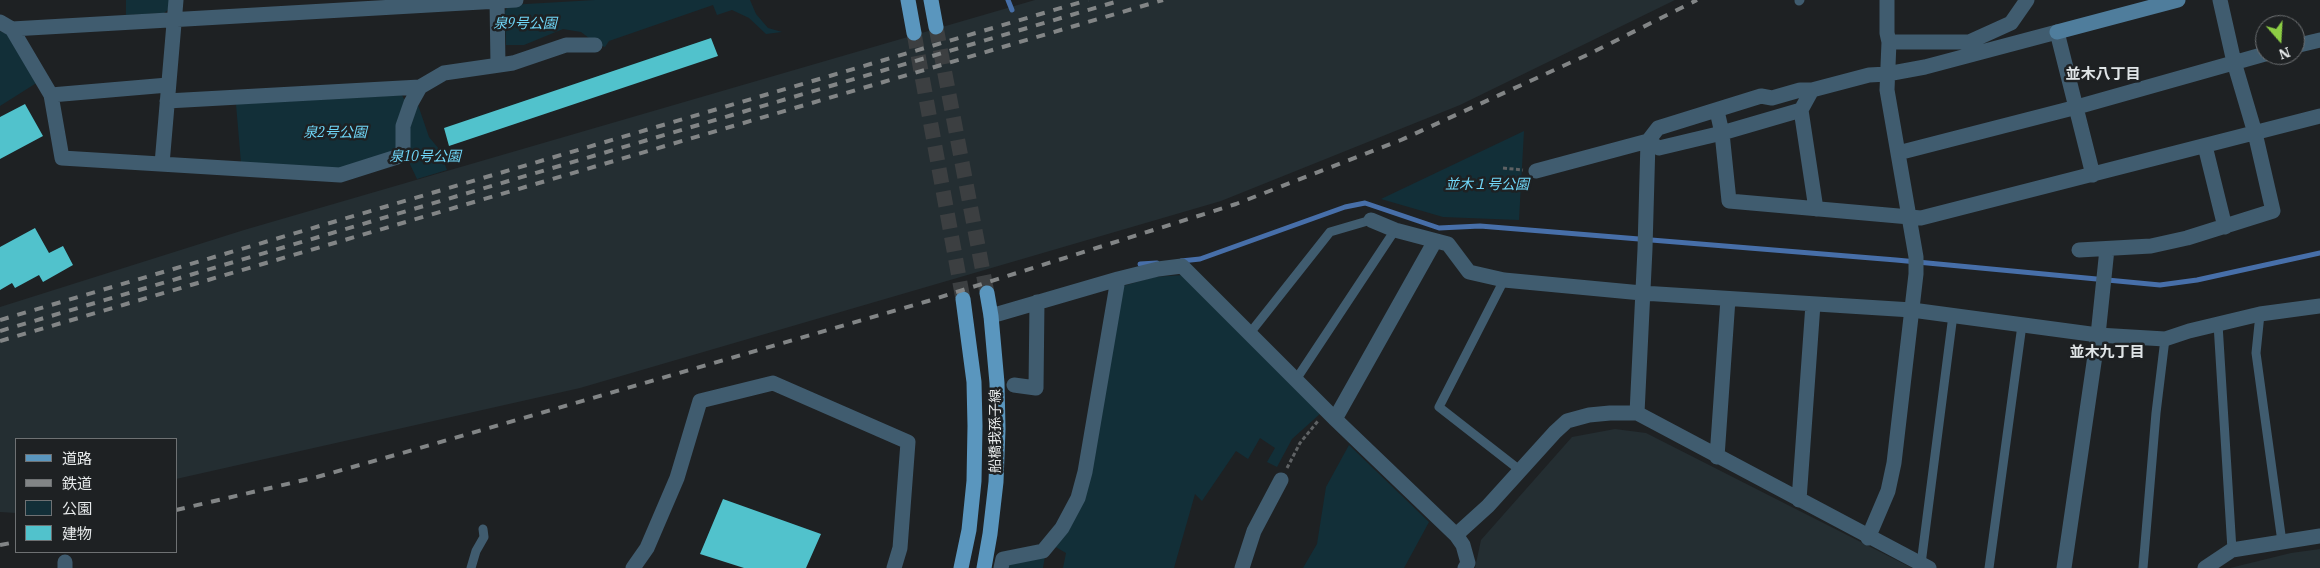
<!DOCTYPE html>
<html>
<head>
<meta charset="utf-8">
<style>
  body { margin:0 }
  #map { position:relative; width:2320px; height:568px; overflow:hidden; background:#1e2123; font-family:"IBM Plex Serif","Noto Sans JP",serif }
  canvas { display:block }
  .legend { position:absolute; left:15px; top:438px; width:162px; height:115px; box-sizing:border-box; background:#1e2123; border:1px solid #6e7173; margin:0; padding:6px 9px; list-style:none; font-size:15px; color:#e6e9ea }
  .legend li { display:flex; align-items:center; gap:10px; height:25px }
  .legend b { width:25px; border:1px solid #6e7173 }
  .north { position:absolute; left:2255px; top:15px; width:50px; height:50px; box-sizing:border-box; background:#1e2123; border:1px solid #6e7173; border-radius:50%; rotate:161deg; font-size:14px; font-weight:700; line-height:20px; text-align:center; color:#e6e9ea }
  .north::after { content:''; display:block; margin:auto; width:18px; height:22px; background:#8dce44; clip-path:polygon(50% 0,100% 100%,50% 72%,0 100%) }
</style>
</head>
<body>
<div id="map">
<canvas width="2320" height="568"></canvas>
<ul class="legend">
<li><b style="height:6px;background:#5a96be"></b>道路</li>
<li><b style="height:6px;background:#828586"></b>鉄道</li>
<li><b style="height:14px;background:#122f38"></b>公園</li>
<li><b style="height:14px;background:#51c2cc"></b>建物</li>
</ul>
<div class="north">N</div>
</div>
<script>
const ctx = document.querySelector('canvas').getContext('2d');
ctx.lineJoin = 'round';
function paint(path, color) {
  ctx.fillStyle = color;
  ctx.fill(path, 'evenodd');
}
function poly(rows) {
  const path = new Path2D();
  for (const r of rows) {
    path.moveTo(r[0], r[1]);
    for (let i = 2; i < r.length; i += 2) path.lineTo(r[i], r[i + 1]);
  }
  return path;
}
function trace(path, color, width, dash) {
  ctx.strokeStyle = color;
  ctx.lineWidth = width;
  ctx.lineCap = dash ? 'butt' : 'round';
  ctx.setLineDash(dash || []);
  ctx.stroke(path);
}
function write(font, color, halo, rows, align = 'center') {
  ctx.font = font + ' "IBM Plex Serif","Noto Sans JP",serif';
  ctx.lineWidth = 5;
  ctx.setLineDash([]);
  ctx.textBaseline = 'middle';
  ctx.strokeStyle = halo;
  ctx.fillStyle = color;
  for (const [text, x, y, turn = 0] of rows) {
    ctx.save();
    ctx.translate(x, y);
    ctx.rotate((+turn || 0) * Math.PI / 180);
    ctx.textAlign = isNaN(turn) ? turn : align;
    if (halo) ctx.strokeText(text, 0, 0);
    ctx.fillText(text, 0, 0);
    ctx.restore();
  }
}
paint(poly([
  [1035,0,1675,0,1460,105,1221,201,580,388,176,479,176,439,16,439,16,513,0,512,0,307,244,230],
  [1615,429,1646,433,1912,568,1475,568,1481,540,1572,437],
  [2320,549,2320,568,2230,568,2291,553]
]), '#242e32');
paint(poly([
  [126,0,170,0,170,8,164,13,126,15],
  [595,0,750,0,756,14,768,28,782,32,766,34,749,18,732,10,717,15,713,5,609,41,605,47,598,45,581,32,563,29,524,45,506,45,505,11,509,5],
  [0,31,9,35,38,82,0,106],
  [402,95,405,101,398,146,393,152,338,169,241,163,236,104],
  [417,102,429,137,439,149,447,170,417,179,408,160,409,127],
  [1524,131,1519,220,1443,217,1381,199],
  [1183,275,1321,413,1292,439,1277,467,1267,462,1275,448,1260,438,1248,459,1236,451,1202,501,1195,494,1174,568,1063,568,1066,553,1054,546,1065,532,1123,286,1154,277],
  [1349,445,1429,522,1404,568,1303,568,1317,544,1326,487],
  [1045,556,1043,568,1004,568,1005,564]
]), '#122f38');
trace(poly([
  [1008,0,1012,10],
  [1181,261,1200,259,1345,207,1365,203,1439,228,1480,226,1896,260,2160,285,2197,280,2320,253],
  [1140,264,1157,263]
]), '#476fa9', 5);
paint(poly([
  [711,38,718,56,449,146,444,128],
  [25,104,43,136,0,159,0,117],
  [35,228,49,253,63,246,73,265,43,282,39,275,15,288,12,283,0,290,0,247],
  [723,499,821,534,806,568,744,568,700,554]
]), '#51c2cc');
trace(poly([
  [936,27,987,293],
  [914,33,963,299]
]), '#3c3f41', 15, [15, 8]);
trace(poly([
  [1503,168,1523,170],
  [1287,468,1300,443,1318,421]
]), '#5f6264', 3, [4, 2.5]);
trace(poly([
  [1799,1,1800,0],
  [1504,280,1439,407,1521,471],
  [2260,314,2256,353,2282,542],
  [2218,324,2232,550],
  [1250,333,1330,232,1371,220],
  [1297,378,1395,230],
  [1921,564,1953,315],
  [471,568,476,551,484,537,483,529],
  [1989,568,2022,325],
  [2143,568,2156,413,2165,339]
]), '#405c6f', 9);
trace(poly([
  [497,0,498,65],
  [0,22,12,29,51,95,62,158,340,175,403,155,403,126,411,103,420,87,444,73,513,63,566,45,595,45],
  [12,29,516,0],
  [1889,42,1969,42,2011,23,2027,0],
  [2295,46,2320,40],
  [51,95,168,85],
  [167,101,420,87],
  [1801,110,1816,209],
  [1717,111,1722,133,1729,201,1921,218,2320,116],
  [2205,146,2225,227],
  [1898,153,2077,107,2265,54],
  [162,164,176,0],
  [1536,171,1648,141,1659,148,1722,133,1801,110,1812,90],
  [1371,220,1395,230,1448,244,1469,272,1504,280,1642,293,1912,310,2098,335,2165,339,2189,331,2260,314,2320,306],
  [2079,250,2151,246,2187,238,2273,211,2255,133,2234,62,2220,0],
  [991,316,1118,279,1158,269,1182,266,1335,419,1456,535,1463,545,1468,563,1465,568],
  [1014,385,1036,388,1037,302],
  [1637,413,1645,249,1648,141,1658,128,1761,96,1772,98,1800,90,1812,90,1869,75,1887,74,1925,67,2057,32,2093,175],
  [1335,419,1435,241],
  [1717,457,1728,299],
  [1799,500,1813,304],
  [1456,535,1488,506,1555,432,1567,421,1589,415,1610,413,1637,413,1929,568],
  [1868,538,1888,491,1894,463,1916,274,1916,257,1887,90,1889,42,1887,33,1887,0],
  [65,562,65,568],
  [633,568,647,548,677,478,700,401,773,383,908,442,900,548,894,568],
  [1001,568,1003,559,1043,551,1062,528,1078,498,1085,472,1118,279],
  [1242,568,1254,531,1281,480],
  [2064,568,2098,335,2107,249],
  [2205,568,2232,550,2320,536]
]), '#405c6f', 15);
trace(poly([
  [2057,32,2178,0]
]), '#4f7d9c', 15);
trace(poly([
  [908,0,914,33],
  [931,0,936,27],
  [961,568,969,530,974,481,975,426,974,382,963,299],
  [984,568,990,534,996,482,998,429,997,383,991,316,987,293]
]), '#5a96be', 15);
trace(poly([
  [0,320,1088,0],
  [0,331,1122,0],
  [0,341,1163,0],
  [176,510,317,477,420,448,928,301,1236,204,1401,140,1587,55,1697,0],
  [0,545,16,542]
]), '#828586', 4, [9, 9]);
write('italic 14px', '#70d7f8', '#1e2123', [
  ["泉9号公園",525,24],
  ["泉2号公園",335,133],
  ["泉10号公園",425,157],
  ["並木１号公園",1487,185]
]);
write('14px', '#e6e9ea', '#1e2123', [
  ["船橋我孫子線",996,431,-90]
]);
write('bold 15px', '#e0e5e7', '#1e2123', [
  ["並木八丁目",2103,75],
  ["並木九丁目",2107,353]
]);
</script>
</body>
</html>
